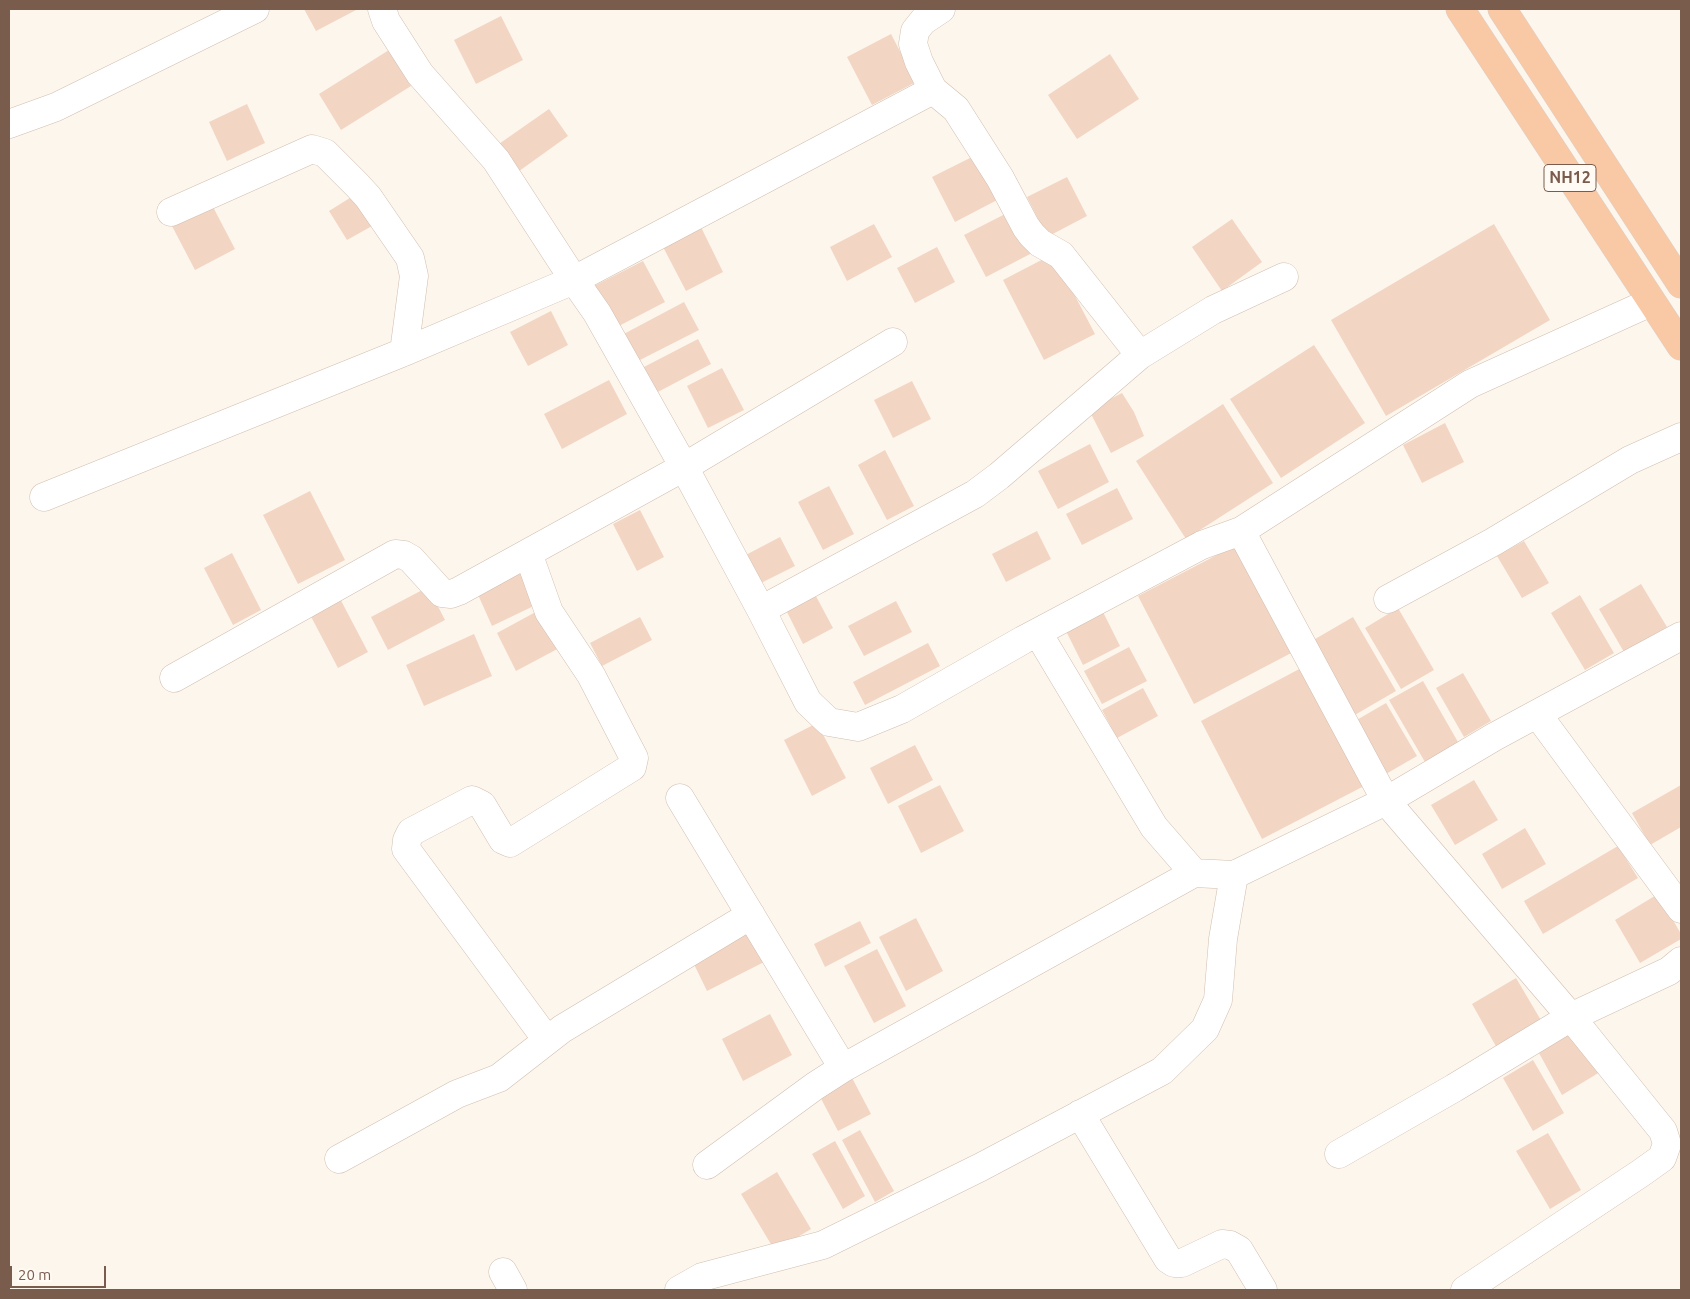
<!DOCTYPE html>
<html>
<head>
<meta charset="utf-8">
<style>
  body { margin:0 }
  #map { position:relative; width:1690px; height:1299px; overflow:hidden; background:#fdf6ec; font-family:Ubuntu,sans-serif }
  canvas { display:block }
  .frame { position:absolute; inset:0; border:10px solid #7a5c4d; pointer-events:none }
  .scale { position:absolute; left:10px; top:1266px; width:96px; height:22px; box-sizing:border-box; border:2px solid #7a5c4d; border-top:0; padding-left:6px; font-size:15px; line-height:18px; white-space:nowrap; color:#7a5c4d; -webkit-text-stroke:4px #fffaf3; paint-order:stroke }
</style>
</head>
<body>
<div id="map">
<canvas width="1690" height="1299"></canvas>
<div class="frame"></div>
<div class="scale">20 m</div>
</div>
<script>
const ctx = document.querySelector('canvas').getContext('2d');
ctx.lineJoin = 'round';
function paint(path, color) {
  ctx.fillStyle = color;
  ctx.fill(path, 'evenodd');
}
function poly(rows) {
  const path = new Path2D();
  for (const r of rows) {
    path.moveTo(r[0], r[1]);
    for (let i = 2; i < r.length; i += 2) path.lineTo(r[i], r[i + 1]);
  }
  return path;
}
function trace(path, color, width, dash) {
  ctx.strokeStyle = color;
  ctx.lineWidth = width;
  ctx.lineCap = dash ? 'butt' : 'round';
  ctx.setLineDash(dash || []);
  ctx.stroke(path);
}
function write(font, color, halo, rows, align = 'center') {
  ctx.font = font + ' Ubuntu,sans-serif';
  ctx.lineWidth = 5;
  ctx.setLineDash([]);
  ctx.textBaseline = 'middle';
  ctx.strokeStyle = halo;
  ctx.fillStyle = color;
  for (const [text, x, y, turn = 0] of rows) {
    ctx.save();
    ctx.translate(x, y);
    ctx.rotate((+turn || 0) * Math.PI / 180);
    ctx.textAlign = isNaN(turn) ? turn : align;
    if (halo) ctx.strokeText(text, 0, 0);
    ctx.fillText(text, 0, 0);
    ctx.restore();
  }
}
paint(poly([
  [304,9,358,9,316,31],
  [501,16,523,60,476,84,454,40],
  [891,34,916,82,872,105,847,57],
  [389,50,411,86,341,130,319,94],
  [1110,54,1139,99,1077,139,1048,95],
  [247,104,265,143,227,161,209,122],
  [549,109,568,136,515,174,496,146],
  [978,154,1001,198,955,222,932,177],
  [1067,177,1087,216,1047,237,1027,197],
  [353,196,372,226,347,240,329,211],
  [212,205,235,249,195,270,172,226],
  [1011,211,1032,253,986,277,964,235],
  [1232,219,1262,262,1222,291,1192,247],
  [699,223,723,272,686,291,661,243],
  [874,224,892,257,847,281,830,247],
  [1494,224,1550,320,1386,416,1331,320],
  [937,247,955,282,915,303,897,268],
  [1053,254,1095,334,1044,360,1003,280],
  [643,261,665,302,615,328,594,286],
  [684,302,699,330,634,363,620,336],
  [551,311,568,345,528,366,510,332],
  [698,339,711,364,654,394,642,368],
  [1314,345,1365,423,1281,478,1230,399],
  [722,368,744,410,708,428,687,386],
  [609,380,627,414,562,449,544,414],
  [912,381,931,419,893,438,874,400],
  [1122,393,1134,412,1144,436,1111,453,1089,410],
  [1223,404,1273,483,1186,539,1136,461],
  [1445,423,1464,462,1422,483,1403,445],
  [1090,444,1109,482,1058,509,1038,471],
  [885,450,914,506,887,520,858,465],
  [829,486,854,534,823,550,798,502],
  [1117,488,1133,519,1082,545,1066,514],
  [310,491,345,560,298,584,263,515],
  [640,510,664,557,637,571,613,524],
  [1037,531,1051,559,1006,582,992,554],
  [780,537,795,566,757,585,742,557],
  [1524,541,1549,583,1522,598,1497,556],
  [1240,543,1295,651,1194,704,1138,596],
  [232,553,261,610,233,625,204,568],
  [523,566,540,603,492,626,475,588],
  [1641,584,1667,627,1624,652,1599,609],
  [810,585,833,628,803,644,781,600],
  [428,587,445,620,388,650,371,617],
  [336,591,368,652,338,668,306,607],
  [1580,595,1614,653,1585,670,1551,613],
  [896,601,912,632,864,656,848,626],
  [543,608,563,646,516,671,497,633],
  [1398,608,1434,670,1401,689,1365,628],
  [1102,610,1120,646,1083,665,1065,629],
  [640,617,652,640,602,666,590,643],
  [1353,617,1396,691,1353,716,1310,642],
  [474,634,492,676,424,706,406,665],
  [928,643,940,666,865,705,853,682],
  [1129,647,1147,681,1102,704,1084,671],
  [1305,666,1366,785,1262,839,1201,721],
  [1463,673,1491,721,1464,737,1436,688],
  [1423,681,1458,742,1425,762,1389,700],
  [1143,688,1158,716,1117,738,1102,710],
  [1386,703,1417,756,1379,778,1348,725],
  [817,723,846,778,812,796,784,740],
  [915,745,933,780,888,804,870,768],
  [1474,780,1498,820,1455,845,1431,805],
  [940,785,964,831,921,853,898,806],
  [1681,785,1681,827,1650,845,1632,813],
  [1525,828,1546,864,1502,889,1482,854],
  [1618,846,1638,878,1543,934,1524,901],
  [1658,894,1681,934,1681,939,1640,963,1615,920],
  [916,918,943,971,906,991,879,937],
  [860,921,871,943,825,967,814,944],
  [751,927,768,960,707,991,691,958],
  [877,949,906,1006,874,1023,844,966],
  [1516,978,1542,1022,1497,1048,1472,1004],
  [770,1014,792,1055,743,1081,722,1039],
  [1576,1030,1605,1069,1562,1095,1539,1053],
  [1533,1060,1564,1113,1533,1131,1503,1078],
  [850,1074,871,1114,838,1131,817,1091],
  [860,1130,894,1191,875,1202,842,1140],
  [1548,1133,1581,1190,1550,1209,1516,1151],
  [835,1141,865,1196,843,1209,812,1154],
  [777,1172,811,1229,775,1251,741,1194]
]), '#f3d5c3');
const minor = poly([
  [382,9,386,21,420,74,496,160,574,280,597,313,684,467,761,610,808,702,829,722,858,727,902,709,1023,640,1202,545,1241,531,1470,384,1651,302],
  [941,9,923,21,915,31,913,44,919,62,933,90,956,109,1000,178,1026,227,1032,235,1040,243,1061,255,1140,355,1213,310,1284,277],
  [9,124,56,107,255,9],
  [171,212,312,149,325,153,357,185,368,197,410,258,414,276,404,352],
  [44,497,404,352,574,280,933,90],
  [1241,531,1386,801,1571,1017,1663,1131,1667,1144,1662,1158,1641,1173,1465,1290],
  [528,553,549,612,591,675,634,758,632,767,510,843,503,840,482,805,472,800,411,832,407,840,406,849,547,1040],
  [1388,599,1493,542,1630,460,1681,437],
  [761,610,975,494,999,476,1140,355],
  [1038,633,1154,827,1194,873,1234,875,1386,801,1494,737,1681,636],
  [174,678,395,554,404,555,411,559,442,593,451,594,459,591,684,467,893,342],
  [1538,715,1681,909],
  [680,798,843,1068],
  [1080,1114,1168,1259,1174,1263,1182,1263,1222,1244,1230,1245,1239,1250,1263,1290],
  [1339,1154,1454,1088,1571,1017,1669,971,1681,961],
  [339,1159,457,1094,499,1078,562,1029,751,915],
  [707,1165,815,1086,843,1068,1194,873],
  [503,1272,513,1290],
  [679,1290,702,1277,823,1245,981,1167,1162,1071,1205,1029,1218,1000,1223,939,1234,875]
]);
const trunk = poly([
  [1460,9,1681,346],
  [1502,9,1681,284]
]);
trace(minor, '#d1beb0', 29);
trace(trunk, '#dad1cd', 29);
trace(minor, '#fff', 28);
trace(trunk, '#f9c8a4', 28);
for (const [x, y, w] of [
  [1570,178,52]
]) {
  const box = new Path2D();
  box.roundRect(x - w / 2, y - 13.5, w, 27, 4);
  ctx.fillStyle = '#fffaf3';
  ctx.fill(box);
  trace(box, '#7a5c4d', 1);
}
write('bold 16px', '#7a5c4d', null, [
  ["NH12",1570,178]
]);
</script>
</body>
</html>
